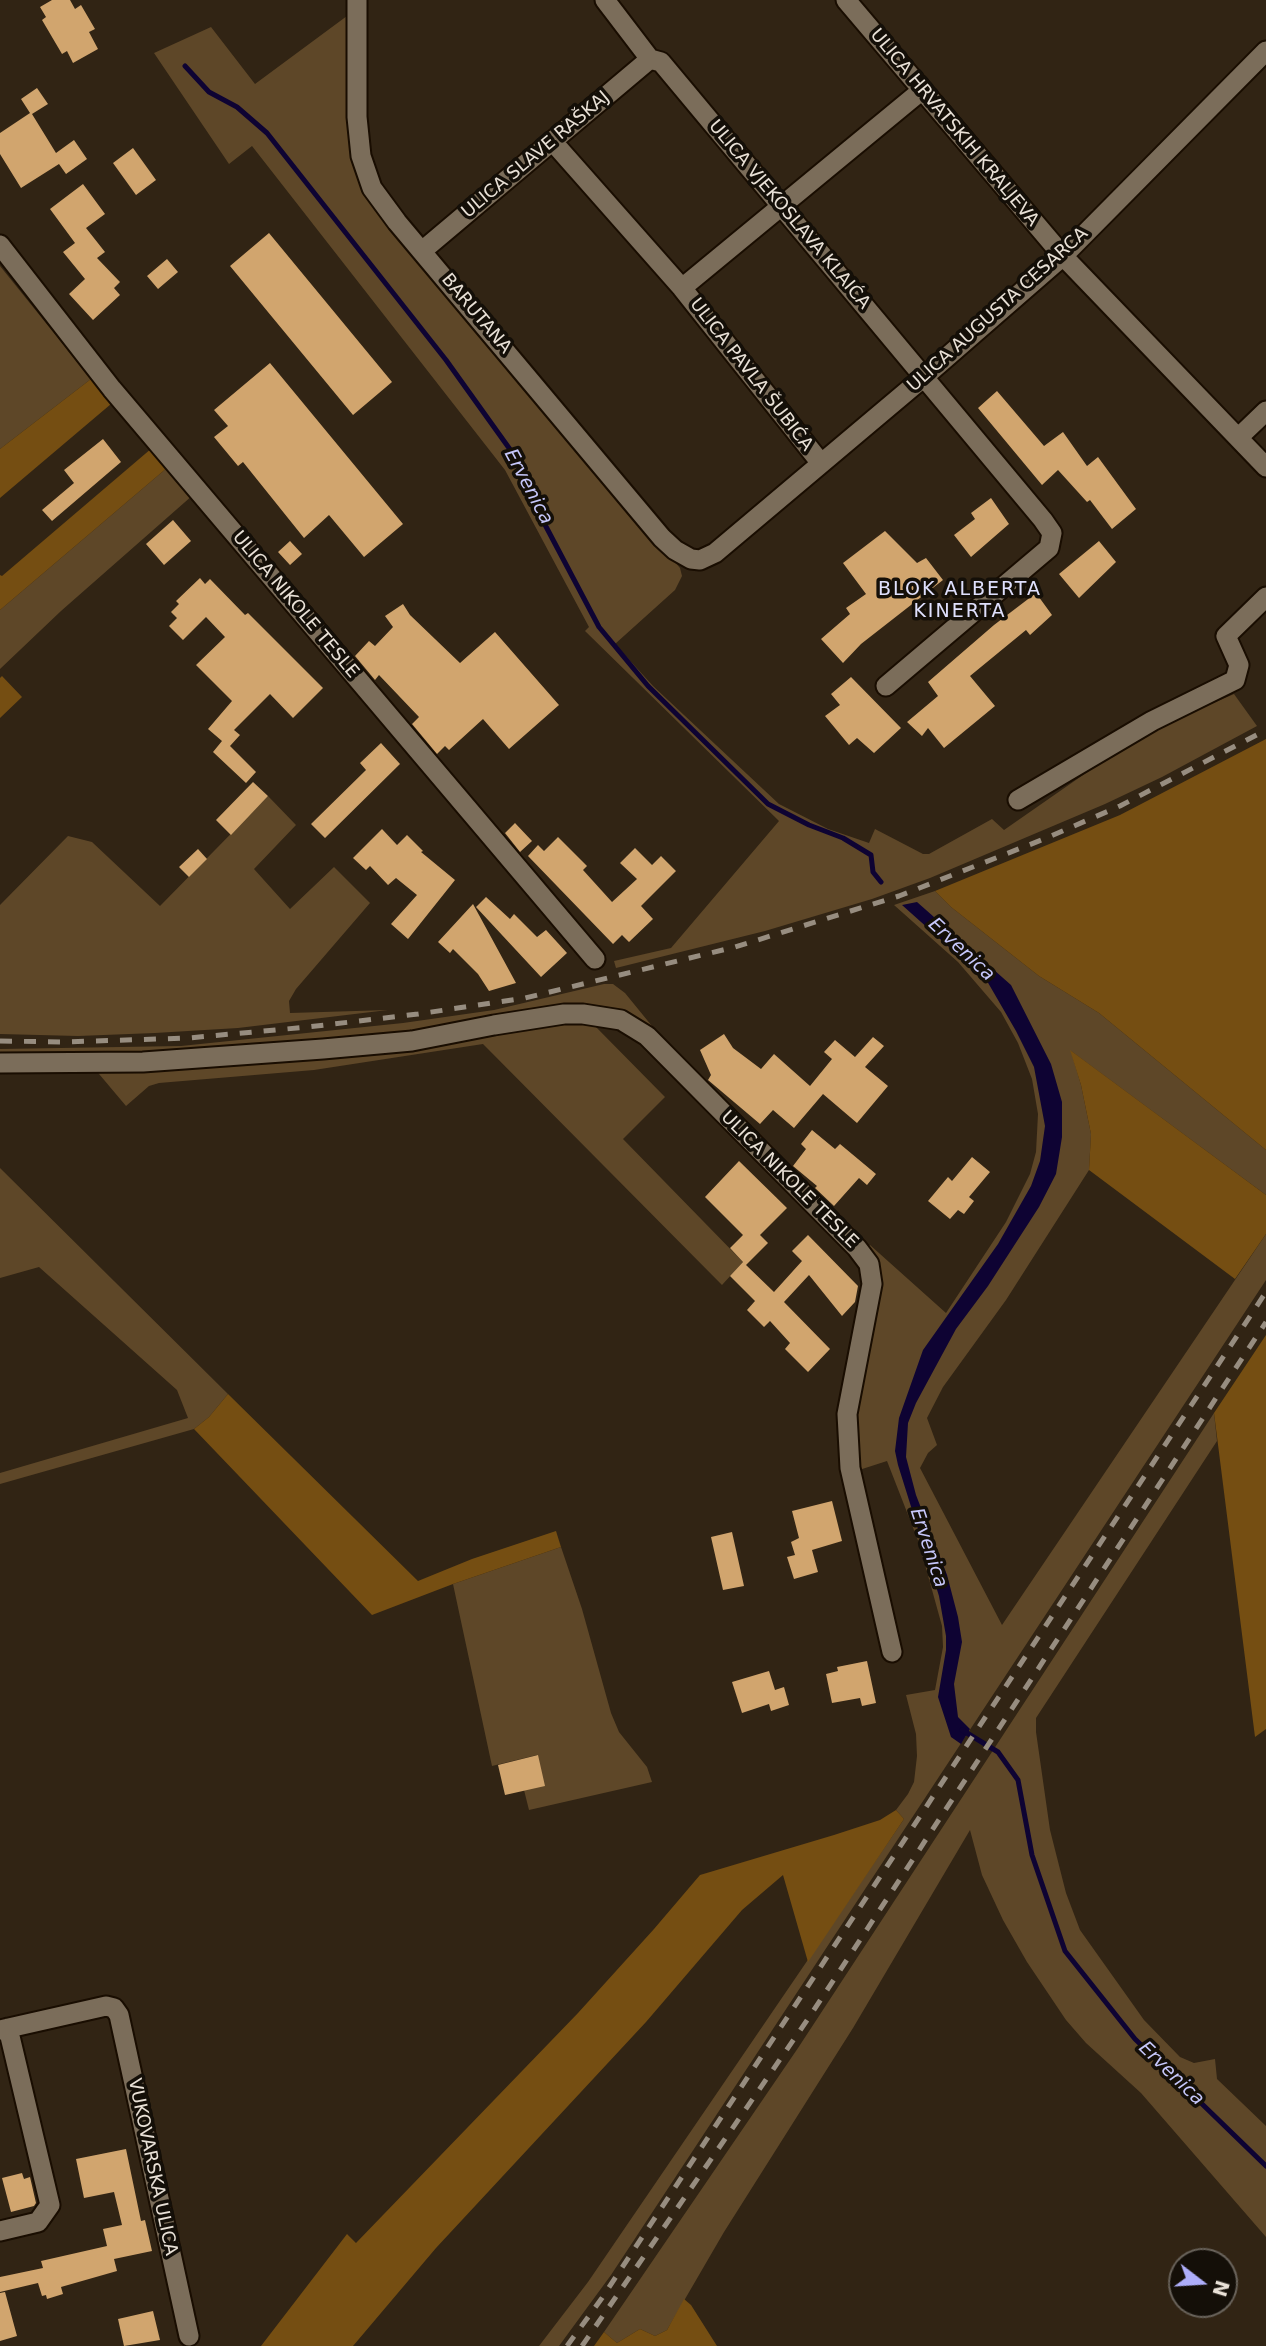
<!DOCTYPE html>
<html>
<head>
<meta charset="utf-8">
<style>
  body { margin:0 }
  #map { position:relative; width:1266px; height:2346px; overflow:hidden; background:#312414; font-family:"DejaVu Sans",sans-serif }
  canvas { display:block }
  .north { position:absolute; left:1168px; top:2248px; width:70px; height:70px; box-sizing:border-box; background:#140f08; border:2px solid #69635b; border-radius:50%; rotate:107deg; font-size:19px; font-weight:700; line-height:28px; text-align:center; color:#e9e1d7 }
  .north::after { content:''; display:block; margin:auto; width:24px; height:32px; background:#aeaefa; clip-path:polygon(50% 0,100% 100%,50% 72%,0 100%) }
</style>
</head>
<body>
<div id="map">
<canvas width="1266" height="2346"></canvas>
<div class="north">N</div>
</div>
<script>
const ctx = document.querySelector('canvas').getContext('2d');
ctx.lineJoin = 'round';
function paint(path, color) {
  ctx.fillStyle = color;
  ctx.fill(path, 'evenodd');
}
function poly(rows) {
  const path = new Path2D();
  for (const r of rows) {
    path.moveTo(r[0], r[1]);
    for (let i = 2; i < r.length; i += 2) path.lineTo(r[i], r[i + 1]);
  }
  return path;
}
function trace(path, color, width, dash) {
  ctx.strokeStyle = color;
  ctx.lineWidth = width;
  ctx.lineCap = dash ? 'butt' : 'round';
  ctx.setLineDash(dash || []);
  ctx.stroke(path);
}
function write(font, color, halo, rows, align = 'center') {
  ctx.font = font + ' "DejaVu Sans",sans-serif';
  ctx.lineWidth = 7;
  ctx.setLineDash([]);
  ctx.textBaseline = 'middle';
  ctx.strokeStyle = halo;
  ctx.fillStyle = color;
  for (const [text, x, y, turn = 0] of rows) {
    ctx.save();
    ctx.translate(x, y);
    ctx.rotate((+turn || 0) * Math.PI / 180);
    ctx.textAlign = isNaN(turn) ? turn : align;
    if (halo) ctx.strokeText(text, 0, 0);
    ctx.fillText(text, 0, 0);
    ctx.restore();
  }
}
paint(poly([
  [351,13,376,209,680,568,682,576,675,590,615,644,653,686,779,804,828,829,869,843,875,829,923,854,929,854,992,819,1004,830,1129,743,1158,727,1234,694,1257,726,1162,777,1105,804,930,878,872,899,765,931,616,968,614,961,671,948,779,821,585,631,589,627,505,470,252,146,229,164,154,53,211,27,255,84],
  [0,266,91,379,0,449],
  [168,467,193,495,61,611,0,669,0,610],
  [268,796,296,825,254,869,290,909,334,867,370,903,296,989,289,1001,290,1013,388,1010,238,1028,155,1033,78,1036,0,1034,0,905,68,836,92,842,160,906],
  [935,891,951,907,1039,976,1099,1013,1266,1150,1266,1195,1071,1051,1081,1085,1091,1134,1089,1170,1006,1300,943,1387,927,1418,937,1445,928,1453,920,1468,1002,1625,1266,1234,1266,1280,611,2275,559,2346,539,2346,588,2282,904,1819,896,1810,908,1794,914,1782,917,1756,916,1734,906,1695,935,1690,943,1647,942,1626,919,1543,887,1461,856,1471,853,1420,867,1248,870,1245,946,1313,1006,1222,1030,1174,1036,1152,1038,1114,1032,1079,1018,1043,1001,1012,958,962,894,905],
  [604,984,613,984,625,993,656,1031,651,1035,632,1020,509,1019,280,1048,0,1058,0,1049,181,1046,403,1023,494,1010],
  [580,1024,594,1025,665,1097,623,1139,743,1262,722,1285,483,1044,314,1070,159,1083,149,1086,126,1106,94,1068,512,1033,548,1026],
  [0,1168,228,1394,209,1417,194,1429,0,1484,0,1473,188,1418,177,1390,39,1267,0,1278],
  [1214,1413,1217,1441,1036,1718,1036,1732,1050,1830,1066,1893,1080,1930,1144,2020,1180,2057,1194,2063,1215,2059,1217,2079,1266,2126,1266,2237,1141,2093,1086,2043,1066,2020,1027,1962,1003,1920,982,1875,970,1830,853,2028,724,2232,667,2330,655,2336,640,2329,617,2343,604,2332,798,2048],
  [561,1547,582,1609,611,1713,619,1732,647,1767,652,1782,529,1810,524,1790,537,1755,492,1766,453,1584]
]), '#5e4728');
paint(poly([
  [91,379,111,404,0,498,0,449],
  [152,448,168,467,0,610,0,575,2,576],
  [2,676,22,697,0,718,0,678],
  [1266,739,1266,1150,1099,1013,1039,976,951,907,935,891,1120,815],
  [1070,1050,1266,1195,1266,1234,1235,1279,1089,1170,1091,1134,1081,1085],
  [1266,1335,1266,1729,1255,1737,1214,1413],
  [228,1394,418,1581,472,1559,556,1531,561,1547,453,1584,372,1615,194,1429,209,1417],
  [896,1810,904,1819,808,1962,783,1875,742,1910,646,2022,436,2248,353,2346,261,2346,347,2234,356,2243,578,2013,654,1929,700,1875,834,1835,880,1820],
  [684,2299,691,2305,717,2346,594,2346,604,2332,617,2343,640,2329,655,2336,667,2330]
]), '#754e12');
paint(poly([
  [917,902,1011,985,1051,1064,1062,1102,1062,1137,1056,1174,1039,1207,988,1286,956,1329,916,1403,908,1423,906,1457,916,1495,947,1575,958,1617,962,1642,954,1684,958,1717,970,1729,961,1744,951,1737,938,1697,946,1650,946,1636,939,1596,898,1465,895,1451,899,1418,923,1350,998,1244,1031,1186,1040,1161,1045,1126,1034,1067,1016,1031,987,981,902,905]
]), '#0e0333');
trace(poly([
  [185,66,209,92,237,107,267,133,446,360,514,455,542,519,599,627,648,686,768,804,809,825,843,838,871,855,873,872,881,882],
  [962,1730,998,1752,1018,1780,1032,1855,1065,1951,1135,2039,1266,2166]
]), '#0e0333', 5);
paint(poly([
  [52,0,70,0,75,9,81,5,95,29,89,32,98,49,73,63,67,51,62,54,42,20,46,17,40,7],
  [37,88,48,104,32,114,56,153,74,140,87,159,66,174,59,164,21,188,0,154,0,133,30,113,21,99],
  [133,148,156,180,136,195,113,163],
  [83,184,105,214,86,228,105,252,97,258,120,282,114,288,120,295,93,320,69,294,85,279,63,252,75,243,50,209],
  [269,233,392,382,353,415,230,266],
  [167,259,178,272,158,289,147,276],
  [270,363,403,524,364,557,329,515,304,538,243,462,238,466,214,437,228,426,214,410],
  [997,391,1044,446,1063,432,1087,466,1098,457,1136,509,1112,529,1090,500,1087,502,1058,470,1042,485,978,408],
  [103,439,121,462,52,521,42,510,74,483,64,470],
  [991,498,1009,524,971,557,954,535,975,519,971,513],
  [173,520,191,541,164,565,146,544],
  [885,531,917,563,926,558,943,580,861,644,843,663,821,639,850,614,846,608,866,594,843,563],
  [290,541,302,554,290,565,278,552],
  [1099,541,1116,562,1079,598,1059,574],
  [200,578,205,584,210,579,245,615,248,613,323,688,293,718,270,694,234,730,240,735,230,746,256,772,246,783,213,752,222,741,208,729,232,701,196,665,225,637,206,617,183,640,169,626,177,618,171,612,179,604,176,601],
  [1036,593,1052,615,1030,635,1026,630,970,676,995,706,944,748,928,728,922,736,907,722,938,696,928,682,994,625],
  [403,604,410,615,460,663,495,632,559,705,509,749,483,719,449,750,445,746,437,754,412,724,419,717,379,675,375,680,355,656,369,641,375,646,393,627,385,616],
  [851,677,901,728,874,753,857,738,849,745,825,716,840,705,831,694],
  [381,743,400,764,325,838,311,824,366,770,360,763],
  [253,782,268,796,231,835,216,820],
  [515,823,532,841,520,852,505,833],
  [382,829,397,845,407,835,423,851,421,852,455,880,408,939,391,924,417,895,396,878,388,885,370,866,366,870,353,858],
  [558,837,587,866,583,870,612,902,637,879,620,863,635,848,652,865,661,856,676,871,641,906,653,919,629,942,622,935,613,944,528,856,538,845,544,851],
  [198,849,207,859,189,877,179,867],
  [486,897,510,919,514,914,537,937,546,930,567,953,541,977,476,907],
  [473,904,516,983,489,991,478,974,453,949,450,953,438,942],
  [724,1034,733,1048,761,1069,774,1054,810,1086,832,1059,824,1052,835,1040,855,1057,873,1037,884,1046,865,1067,888,1086,857,1123,823,1094,794,1128,773,1110,760,1124,708,1080,711,1075,700,1050],
  [812,1130,835,1149,840,1144,876,1174,867,1185,859,1178,834,1206,815,1188,817,1186,793,1166,806,1149,801,1144],
  [972,1157,990,1172,969,1197,974,1201,964,1214,958,1210,950,1219,928,1201,948,1177,952,1181],
  [739,1161,787,1208,760,1235,768,1243,746,1265,774,1292,802,1261,792,1251,808,1235,858,1286,855,1302,842,1316,809,1275,784,1302,830,1349,808,1372,785,1349,790,1343,770,1321,764,1327,747,1310,755,1301,730,1276,743,1262,730,1248,743,1235,705,1197],
  [832,1501,842,1541,812,1550,818,1572,794,1579,787,1557,795,1555,791,1542,799,1538,792,1511],
  [732,1532,744,1586,723,1590,711,1537],
  [867,1661,876,1703,862,1706,860,1698,832,1703,826,1674,838,1671,837,1667],
  [769,1671,775,1690,784,1687,789,1705,771,1711,769,1704,742,1713,732,1682],
  [538,1755,545,1786,505,1795,498,1765],
  [126,2149,141,2221,145,2220,152,2251,114,2259,117,2271,61,2287,63,2294,47,2299,46,2295,42,2296,38,2283,0,2292,0,2277,43,2268,41,2261,107,2246,103,2229,122,2225,114,2192,84,2198,76,2159],
  [22,2173,24,2179,30,2177,36,2203,34,2206,11,2212,2,2178],
  [5,2292,17,2336,0,2341,0,2293],
  [153,2311,160,2340,124,2346,118,2319]
]), '#d1a56e');
const street = poly([
  [357,0,357,117,361,156,372,188,397,222,662,538,675,550,691,559,700,560,715,553,924,377,1063,256,1266,51],
  [605,0,650,59],
  [846,0,1063,256,1266,467],
  [650,59,661,62,1043,520,1052,533,1049,548,886,686],
  [553,142,682,288,820,462],
  [0,245,112,389,595,959],
  [422,251,650,59],
  [682,288,921,91],
  [1239,437,1266,411],
  [1018,800,1152,721,1235,680,1239,665,1226,636,1266,597],
  [0,1063,143,1062,323,1049,412,1041,494,1025,564,1014,583,1014,621,1020,647,1036,857,1248,869,1264,872,1284,847,1414,850,1468,892,1652],
  [0,2030,106,2006,114,2008,119,2015,189,2336],
  [0,2231,38,2222,50,2205,8,2028]
]);
trace(street, '#190d01', 23);
trace(street, '#7b6d5a', 19);
trace(poly([
  [0,1041,64,1042,188,1038,308,1027,418,1014,525,998,735,947,899,896,1044,839,1120,806,1266,730],
  [567,2346,602,2298,1266,1292],
  [582,2346,810,2016,1266,1322]
]), '#978d80', 5, [12, 12]);
write('18px', '#e9e1d7', '#140f08', [
  ["ULICA HRVATSKIH KRALJEVA",954,128,50],
  ["ULICA SLAVE RAŠKAJ",536,155,-40],
  ["ULICA VJEKOSLAVA KLAIĆA",789,215,50],
  ["ULICA AUGUSTA CESARCA",998,310,-42],
  ["BARUTANA",476,314,50],
  ["ULICA PAVLA ŠUBIĆA",751,375,52],
  ["ULICA NIKOLE TESLE",295,605,50],
  ["ULICA NIKOLE TESLE",789,1180,45],
  ["VUKOVARSKA ULICA",152,2167,78]
]);
write('italic 19px', '#c6c7fa', '#140f08', [
  ["Ervenica",528,487,62],
  ["Ervenica",961,950,43],
  ["Ervenica",928,1548,72],
  ["Ervenica",1171,2074,44]
]);
ctx.letterSpacing = '2px';
write('19px', '#dfe0fd', '#140f08', [
  ["BLOK ALBERTA",960,590],
  ["KINERTA",960,612]
]);
ctx.letterSpacing = '0px';
</script>
</body>
</html>
